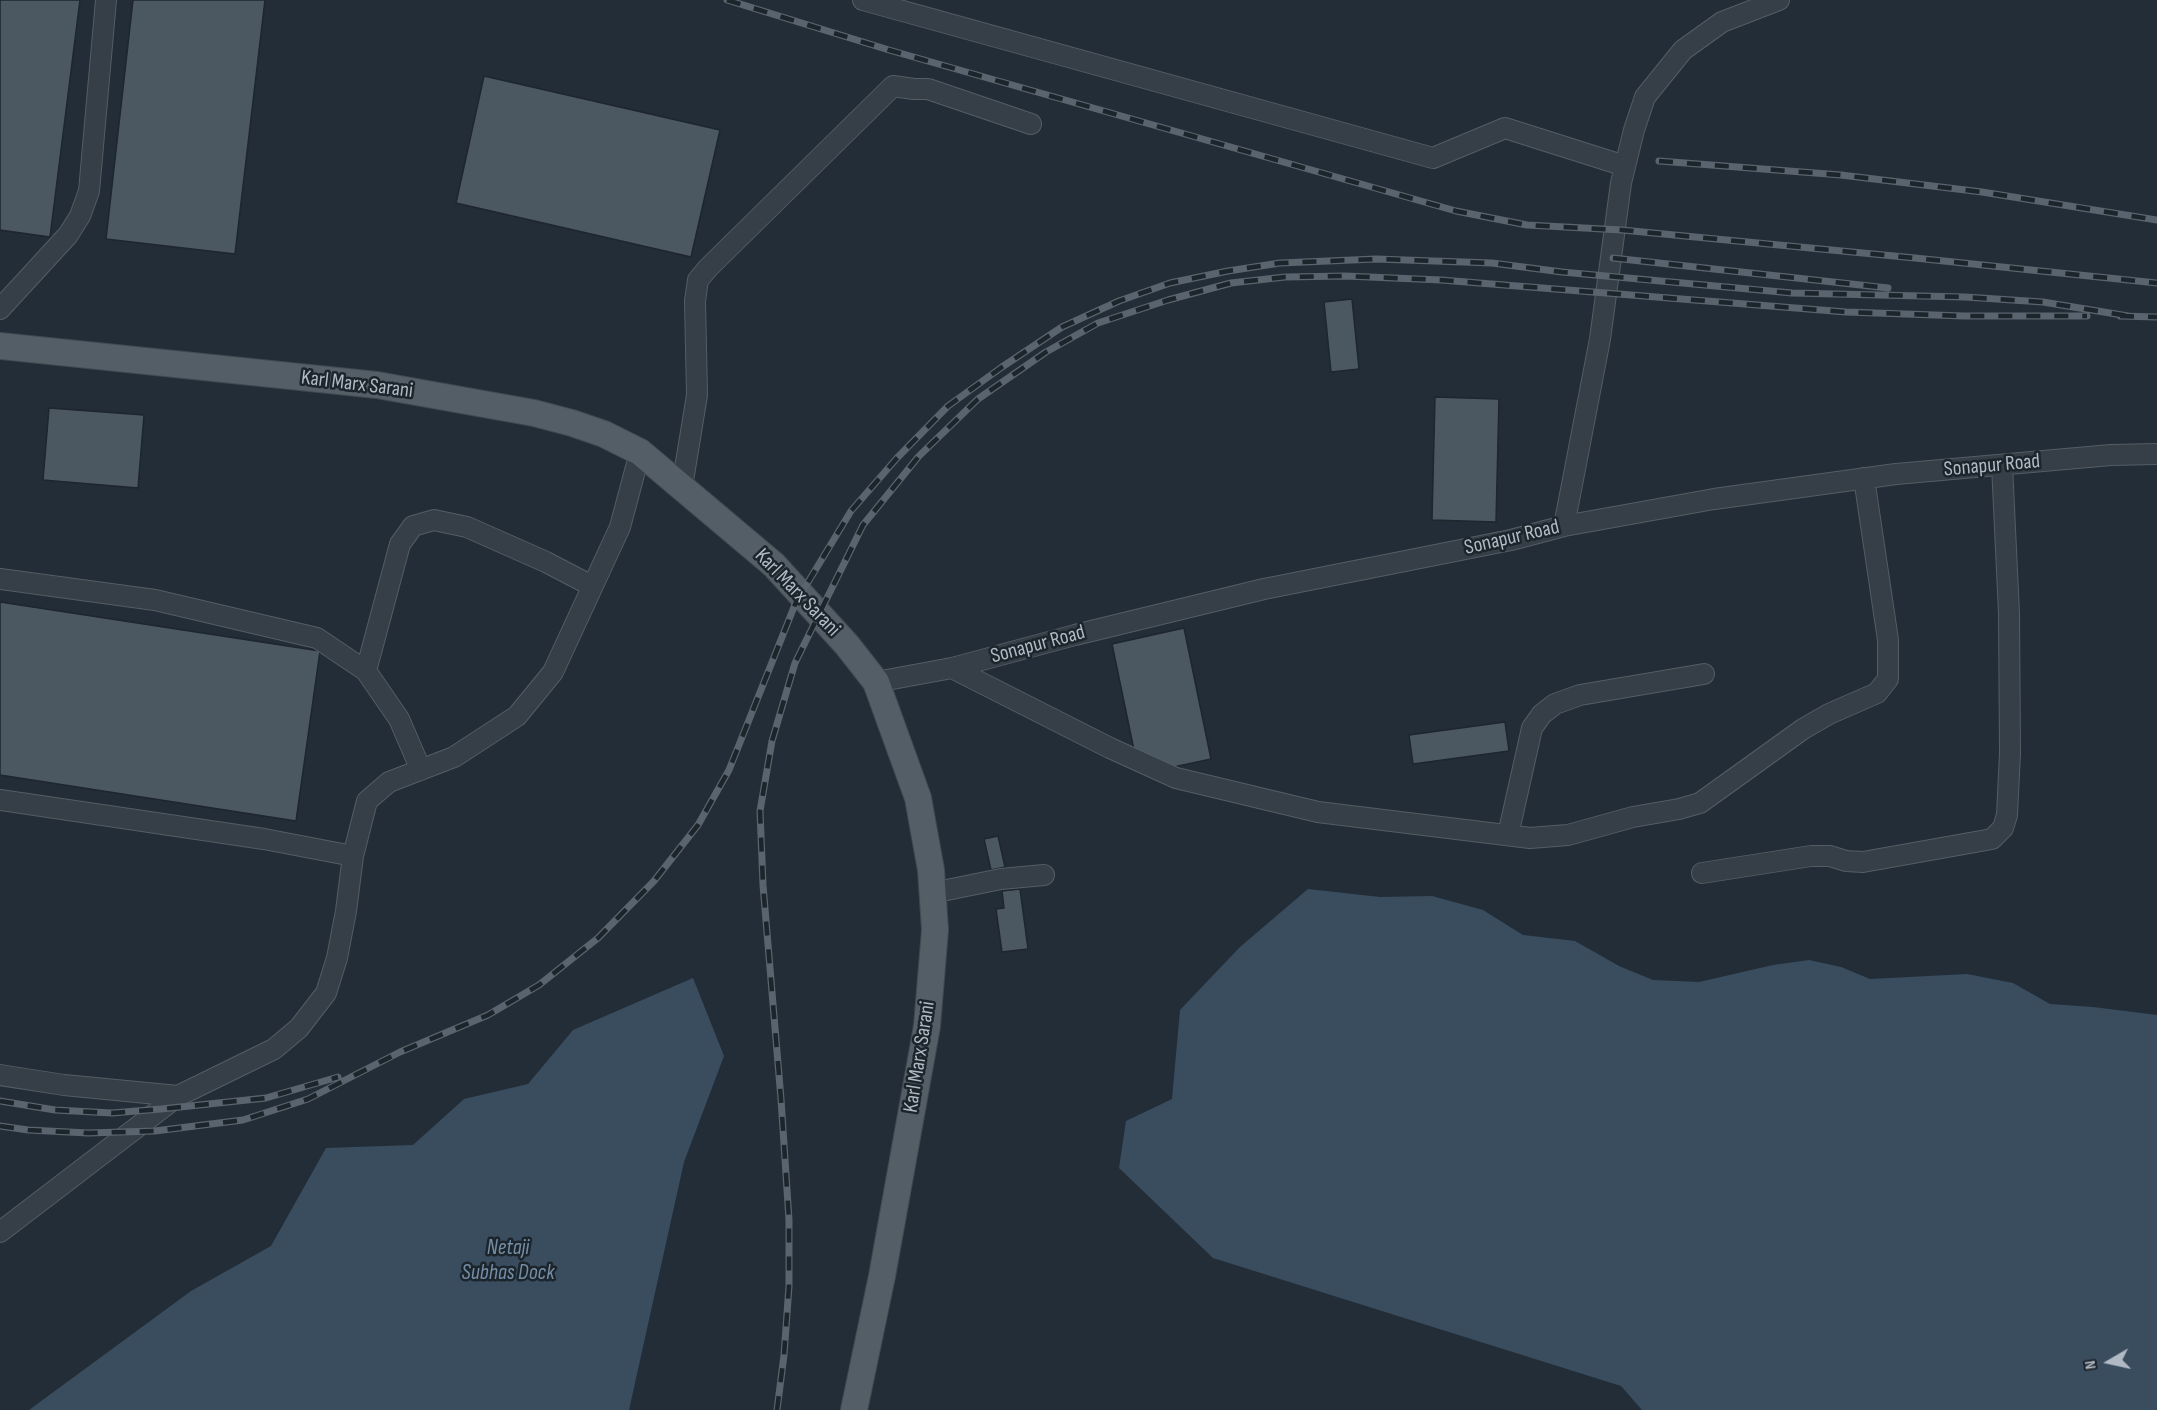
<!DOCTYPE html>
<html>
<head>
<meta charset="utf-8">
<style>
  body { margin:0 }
  #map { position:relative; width:2157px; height:1410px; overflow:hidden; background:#232d37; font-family:"Sofia Sans Condensed",sans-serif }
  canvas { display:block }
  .north { position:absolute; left:2079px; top:1332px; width:60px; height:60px; -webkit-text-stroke:4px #1c242c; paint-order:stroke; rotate:261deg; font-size:16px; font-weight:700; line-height:24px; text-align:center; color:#b1bac4 }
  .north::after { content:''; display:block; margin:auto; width:21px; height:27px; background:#b1bac4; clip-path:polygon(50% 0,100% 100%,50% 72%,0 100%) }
</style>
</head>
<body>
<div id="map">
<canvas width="2157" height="1410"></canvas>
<div class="north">N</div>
</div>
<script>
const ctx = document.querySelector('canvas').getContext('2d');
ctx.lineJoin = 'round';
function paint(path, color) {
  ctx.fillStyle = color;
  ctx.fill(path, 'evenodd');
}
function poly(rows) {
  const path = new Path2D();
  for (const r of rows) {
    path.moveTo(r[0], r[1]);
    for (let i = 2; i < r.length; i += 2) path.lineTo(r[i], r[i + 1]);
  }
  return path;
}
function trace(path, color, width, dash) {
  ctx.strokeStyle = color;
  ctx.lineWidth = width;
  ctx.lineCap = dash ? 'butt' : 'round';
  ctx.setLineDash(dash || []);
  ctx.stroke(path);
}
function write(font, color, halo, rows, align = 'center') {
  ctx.font = font + ' "Sofia Sans Condensed",sans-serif';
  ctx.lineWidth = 5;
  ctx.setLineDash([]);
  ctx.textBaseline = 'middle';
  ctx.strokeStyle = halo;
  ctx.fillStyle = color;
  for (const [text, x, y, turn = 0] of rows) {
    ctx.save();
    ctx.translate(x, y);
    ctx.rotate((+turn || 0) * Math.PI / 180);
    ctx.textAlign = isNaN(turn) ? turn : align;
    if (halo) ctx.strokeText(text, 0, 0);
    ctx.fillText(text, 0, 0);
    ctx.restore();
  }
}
paint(poly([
  [1308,889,1380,897,1432,896,1483,910,1523,935,1575,941,1619,966,1653,980,1699,982,1773,965,1809,960,1841,967,1870,979,1967,974,2013,983,2050,1004,2093,1007,2157,1015,2157,1410,1642,1410,1621,1386,1213,1258,1119,1168,1126,1121,1172,1099,1180,1010,1240,947],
  [693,978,724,1056,684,1162,629,1410,29,1410,191,1291,271,1246,326,1148,413,1145,464,1099,528,1084,573,1030]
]), '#3a4d5f');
const building = poly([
  [0,0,80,0,50,237,0,230,0,0],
  [133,0,265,0,235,254,106,239,133,0],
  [484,76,720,130,691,257,456,203,484,76],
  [1352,299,1359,369,1331,372,1324,302,1352,299],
  [1435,397,1499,399,1496,522,1432,520,1435,397],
  [49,408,144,415,138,488,43,480,49,408],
  [0,602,320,651,296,821,0,775,0,602],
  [1184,628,1211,759,1169,768,1134,750,1112,644,1184,628],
  [1505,722,1509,751,1413,764,1409,735,1505,722],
  [998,836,1005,867,991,870,984,839,998,836],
  [1020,889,1028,949,1002,952,996,909,1004,908,1002,891,1020,889]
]);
paint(building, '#4b5862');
trace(building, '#1e262e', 1.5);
const minor = poly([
  [863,0,1433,158,1505,128,1625,166],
  [0,309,68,235,80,216,89,191,106,0],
  [682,487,697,395,695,301,698,280,708,268,893,86,914,89,928,89,1031,124],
  [1564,526,1600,339,1621,183,1634,130,1645,97,1683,50,1722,22,1779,0],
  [0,579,155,600,317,638,366,671,399,719,421,770],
  [952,668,1110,748,1176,778,1318,812,1530,838,1568,835,1633,817,1679,809,1700,803,1803,729,1829,714,1877,693,1888,679,1888,640,1864,478],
  [366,671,400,544,413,526,434,520,467,527,546,562,592,586],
  [876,682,952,668,1075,635,1264,589,1511,540,1564,526,1714,499,1896,474,2111,455,2157,454],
  [0,800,264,839,353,856],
  [1508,835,1532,728,1542,714,1555,704,1580,695,1704,674],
  [1702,873,1811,856,1830,856,1846,861,1863,862,1992,839,2003,828,2007,815,2010,753,2009,613,2002,465],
  [932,893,1001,879,1044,875],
  [0,1075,64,1085,178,1096],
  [0,1232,178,1096,274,1049,299,1028,326,993,337,958,346,911,353,856,367,801,389,782,454,757,517,716,553,672,620,527,640,452]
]);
const major = poly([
  [0,346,377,385,534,413,572,423,604,434,640,452,774,565,847,645,876,682,918,798,931,870,935,930,927,1026,882,1276,854,1410]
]);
trace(minor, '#545d65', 22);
trace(major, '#404851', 28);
trace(minor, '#363f47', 20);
trace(major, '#545e67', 26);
const rail = poly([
  [727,0,889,50,1456,211,1527,225,1622,230,1915,258,2157,283],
  [1659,161,1841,175,1982,192,2157,220],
  [1613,258,1888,288],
  [2120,316,2157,317],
  [0,1101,55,1110,112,1113,161,1109,266,1098,338,1077],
  [0,1126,28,1130,88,1133,155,1131,243,1120,308,1099,400,1052,488,1015,539,985,598,938,654,881,698,825,729,770,796,602,851,511,897,458,948,406,1002,367,1062,327,1119,301,1170,283,1228,271,1280,263,1376,259,1492,263,1562,272,1792,293,1965,297,2043,302,2128,316],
  [777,1410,784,1355,789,1286,789,1220,781,1099,763,885,760,811,772,741,795,663,863,525,919,456,978,399,1046,352,1098,323,1168,300,1231,283,1285,277,1345,276,1441,280,1846,312,1964,316,2087,316]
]);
trace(rail, '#59646e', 7);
trace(rail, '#1c242c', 4.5, [14]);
write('21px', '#b1bac4', '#1c242c', [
  ["Karl Marx Sarani",357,385,7],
  ["Sonapur Road",1992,466,-5],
  ["Sonapur Road",1512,538,-13],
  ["Karl Marx Sarani",797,593,46],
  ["Sonapur Road",1038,645,-15],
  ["Karl Marx Sarani",920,1057,-81]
]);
write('italic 22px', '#748ea5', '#1c242c', [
  ["Netaji",508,1248],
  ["Subhas Dock",508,1273]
]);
</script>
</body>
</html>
